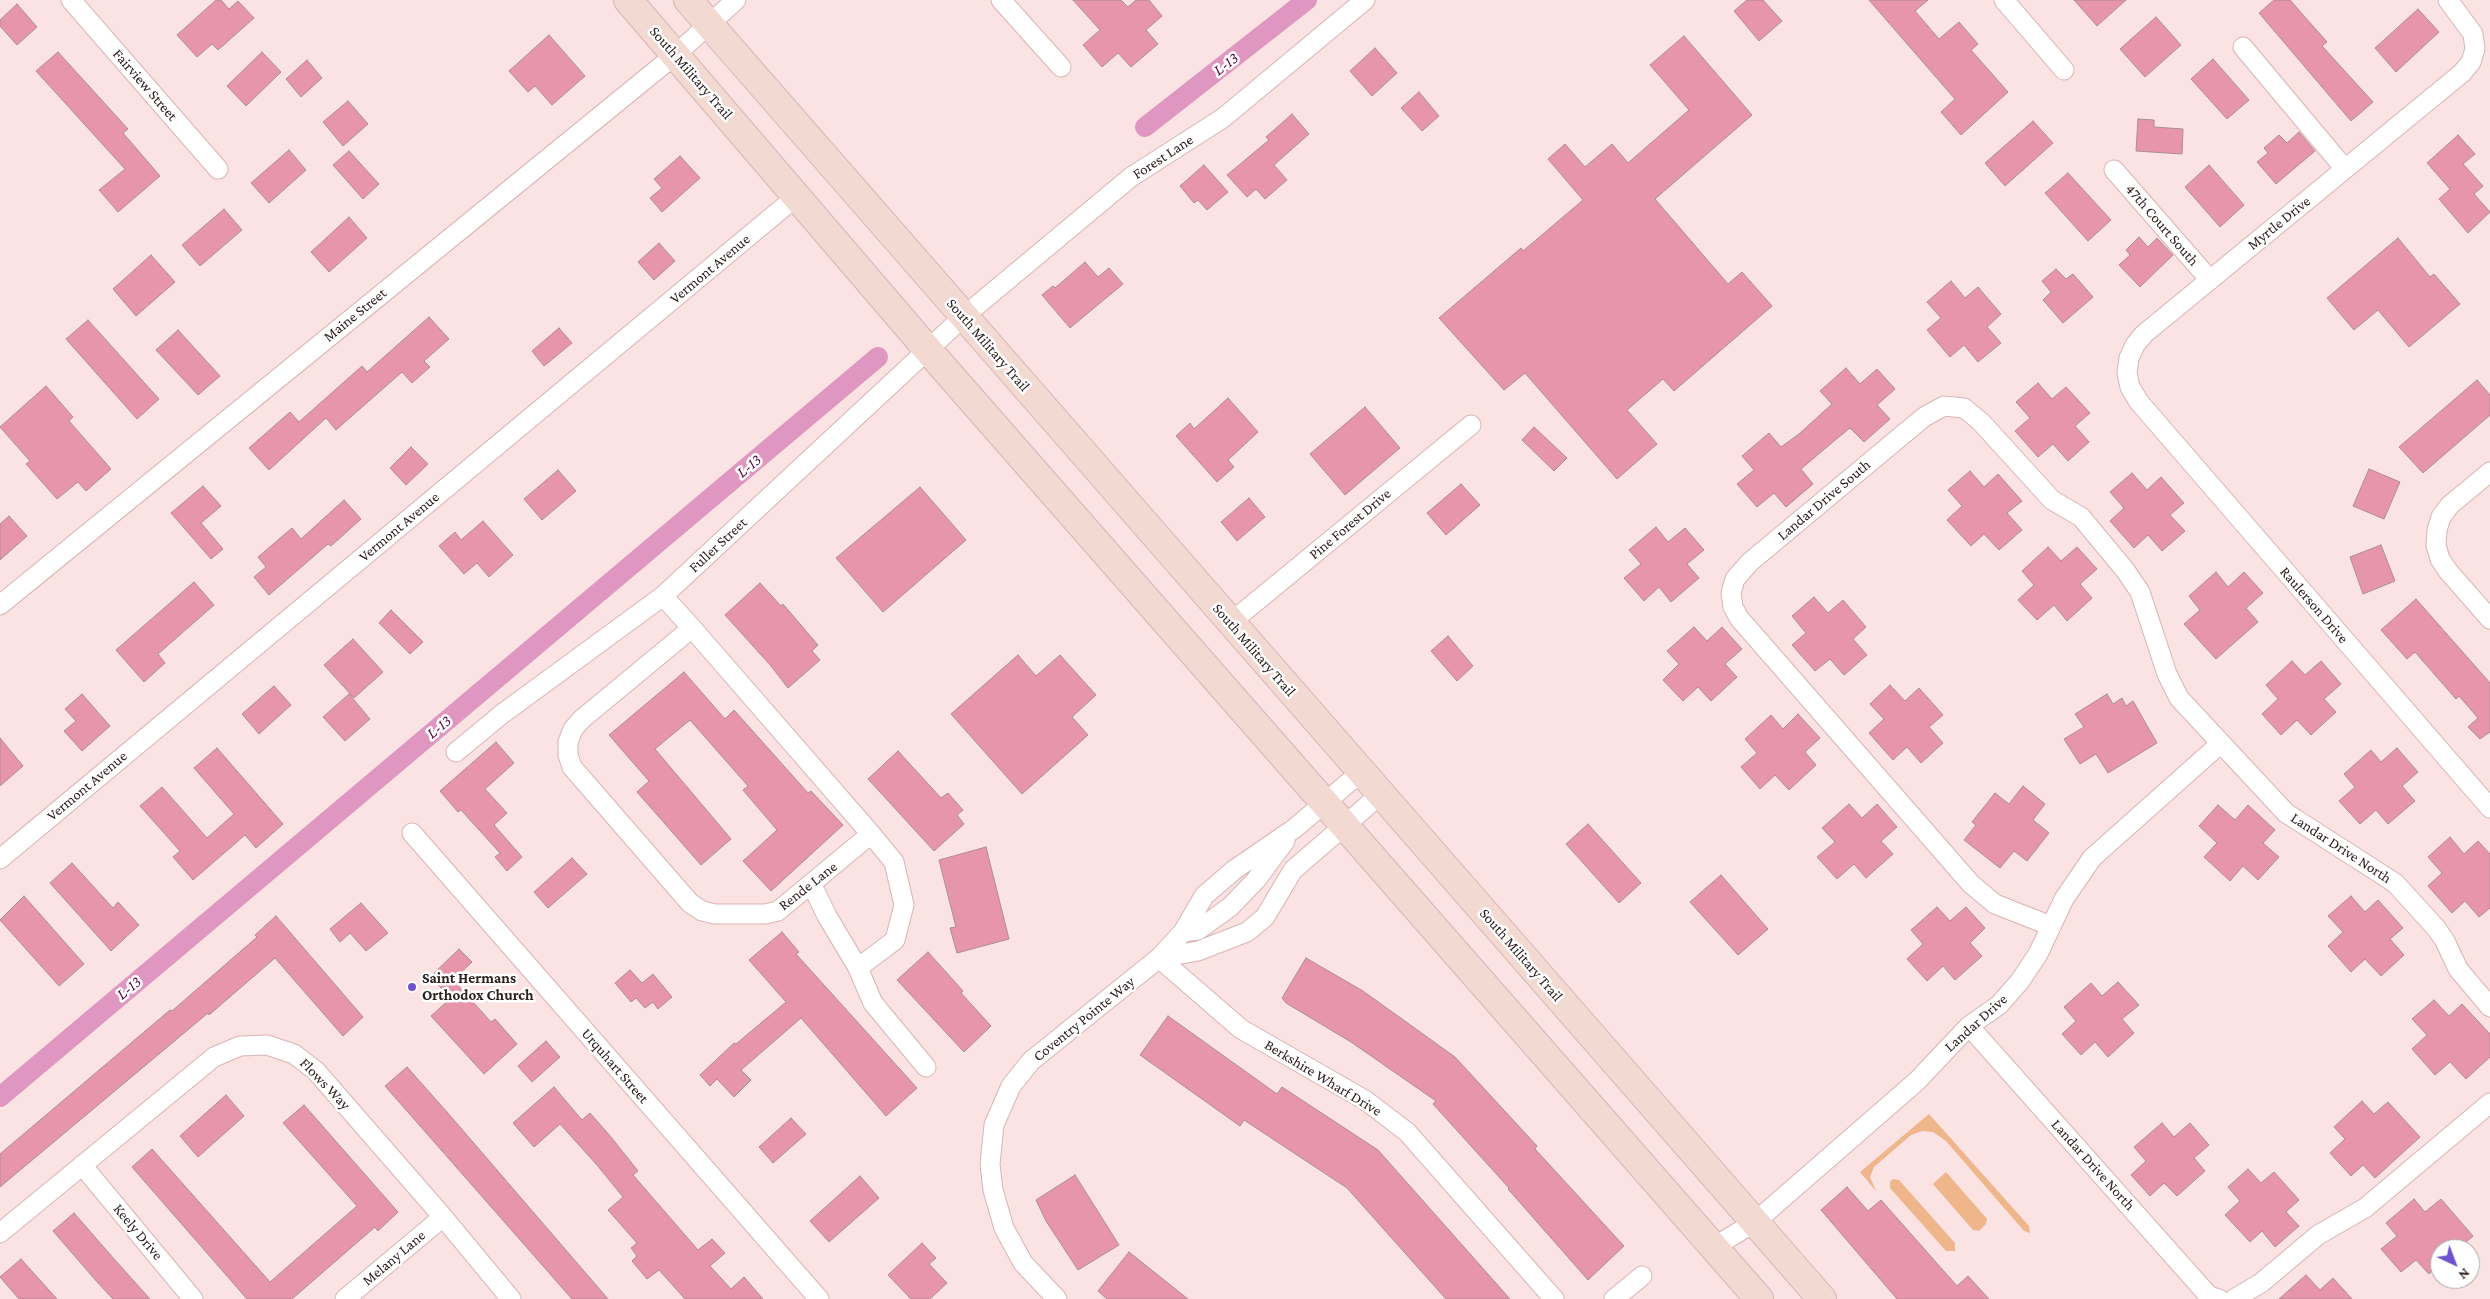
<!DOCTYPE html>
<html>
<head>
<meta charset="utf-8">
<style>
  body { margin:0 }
  #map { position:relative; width:2490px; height:1299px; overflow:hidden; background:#fae3e2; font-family:"Crimson Pro",serif }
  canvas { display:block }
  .north { position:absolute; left:2430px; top:1239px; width:50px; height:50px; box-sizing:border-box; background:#fff; border:1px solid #aba6a6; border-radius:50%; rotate:137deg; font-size:14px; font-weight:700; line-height:20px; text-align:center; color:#2e2020 }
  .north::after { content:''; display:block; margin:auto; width:18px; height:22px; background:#6d53cc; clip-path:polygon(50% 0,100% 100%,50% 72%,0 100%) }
</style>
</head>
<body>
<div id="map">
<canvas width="2490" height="1299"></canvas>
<div class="north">N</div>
</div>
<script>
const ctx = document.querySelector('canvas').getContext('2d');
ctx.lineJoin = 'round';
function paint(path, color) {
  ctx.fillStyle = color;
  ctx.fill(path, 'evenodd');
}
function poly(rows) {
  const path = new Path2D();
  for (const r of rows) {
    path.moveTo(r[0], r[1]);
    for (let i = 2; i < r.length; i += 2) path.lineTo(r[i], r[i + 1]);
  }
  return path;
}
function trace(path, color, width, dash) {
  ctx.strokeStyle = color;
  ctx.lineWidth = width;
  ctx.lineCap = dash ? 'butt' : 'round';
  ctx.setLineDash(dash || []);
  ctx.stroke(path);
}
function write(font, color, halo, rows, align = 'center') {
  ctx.font = font + ' "Crimson Pro",serif';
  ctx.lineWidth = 5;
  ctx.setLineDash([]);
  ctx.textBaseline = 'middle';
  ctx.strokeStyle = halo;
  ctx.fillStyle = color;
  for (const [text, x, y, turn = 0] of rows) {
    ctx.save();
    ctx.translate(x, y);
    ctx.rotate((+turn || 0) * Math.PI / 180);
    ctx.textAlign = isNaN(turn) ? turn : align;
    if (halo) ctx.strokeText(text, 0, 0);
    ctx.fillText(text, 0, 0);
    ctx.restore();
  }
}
paint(poly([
  [1929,1114,2029,1226,2030,1233,2024,1231,1946,1141,1933,1132,1922,1131,1911,1135,1874,1167,1870,1177,1876,1191,1860,1172],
  [1946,1172,1987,1219,1986,1224,1979,1231,1973,1230,1933,1184],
  [1893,1179,1899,1180,1955,1243,1955,1251,1946,1251,1890,1188,1890,1182]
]), '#efb58b');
trace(poly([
  [1145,127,1307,0],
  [0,1097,878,357]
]), '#df97c2', 20);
const building = poly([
  [216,0,221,0,229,9,238,1,254,18,218,50,212,44,197,57,177,35,216,0],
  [1073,0,1121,0,1128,7,1136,0,1149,0,1162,16,1146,30,1158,44,1131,67,1118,53,1102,67,1083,45,1100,30,1073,0],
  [1747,0,1763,0,1782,21,1759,41,1734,11,1747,0],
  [1869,0,1928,0,1915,11,1939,39,1959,22,1978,44,1971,50,2008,92,1961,135,1941,112,1955,99,1869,0],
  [2074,0,2126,0,2097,26,2074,0],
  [2274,0,2290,0,2327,42,2322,46,2373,102,2351,121,2259,13,2274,0],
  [17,4,37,27,17,45,0,26,0,20,17,4],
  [2418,9,2439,32,2396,72,2375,48,2418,9],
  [2156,17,2181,45,2145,77,2120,49,2156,17],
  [549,35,585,76,552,105,535,86,528,92,509,71,549,35],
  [1684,36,1752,115,1655,199,1728,284,1742,272,1772,306,1674,391,1663,379,1627,410,1657,444,1617,479,1525,373,1504,390,1439,318,1521,248,1523,251,1583,200,1548,159,1565,144,1585,167,1612,144,1628,163,1689,110,1650,65,1684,36],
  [1375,48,1397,73,1372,96,1350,71,1375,48],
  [58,52,128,129,123,133,160,176,118,212,99,190,125,169,36,71,58,52],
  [262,52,281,72,246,106,227,86,262,52],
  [2213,59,2249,100,2227,119,2191,79,2213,59],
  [307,60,322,78,301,97,286,79,307,60],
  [1419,92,1439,116,1422,131,1401,108,1419,92],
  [348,101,368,124,343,146,323,122,348,101],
  [1292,114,1309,134,1274,165,1287,180,1265,199,1256,189,1247,197,1227,175,1269,140,1266,137,1292,114],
  [2138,119,2154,120,2154,127,2183,129,2182,154,2136,151,2138,119],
  [2033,121,2053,143,2005,186,1985,163,2033,121],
  [2299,132,2315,151,2276,184,2257,162,2268,153,2264,148,2279,135,2287,143,2299,132],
  [2458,135,2475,154,2463,164,2483,186,2474,194,2490,212,2468,233,2439,199,2450,189,2427,163,2458,135],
  [289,150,306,170,269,203,251,183,289,150],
  [349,151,379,184,363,199,333,165,349,151],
  [680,156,700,178,662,212,650,198,662,188,654,179,680,156],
  [1204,165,1228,192,1207,210,1198,200,1194,203,1180,186,1204,165],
  [2209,165,2244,205,2220,227,2185,187,2209,165],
  [2068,173,2111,220,2088,241,2045,193,2068,173],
  [224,209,242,230,200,266,182,245,224,209],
  [349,217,367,238,329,272,311,252,349,217],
  [2139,237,2148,247,2157,238,2173,255,2140,287,2119,265,2130,255,2126,250,2139,237],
  [2398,238,2430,277,2434,274,2460,304,2409,347,2378,310,2354,330,2327,298,2398,238],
  [659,243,675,261,654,280,638,262,659,243],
  [151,255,175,282,136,316,113,289,151,255],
  [1085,262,1098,277,1109,268,1123,284,1070,328,1042,295,1053,286,1055,288,1085,262],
  [2056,269,2066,279,2073,274,2093,297,2063,323,2043,300,2051,292,2042,281,2056,269],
  [1951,281,1965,298,1978,287,2001,314,1987,327,2001,343,1978,362,1964,345,1950,357,1927,330,1941,318,1927,302,1951,281],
  [429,317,449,339,424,361,430,367,412,383,402,372,336,430,326,418,269,470,249,448,290,412,299,422,362,366,367,372,429,317],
  [88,320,159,399,137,419,66,339,88,320],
  [559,328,572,343,544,366,532,351,559,328],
  [178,330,220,376,198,395,156,350,178,330],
  [1846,368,1860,384,1877,369,1895,389,1877,405,1890,419,1864,442,1850,428,1834,441,1801,469,1813,484,1786,507,1774,493,1757,507,1737,484,1754,470,1742,456,1769,433,1781,447,1799,434,1832,404,1820,391,1846,368],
  [2477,380,2490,395,2490,415,2423,473,2399,447,2477,380],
  [2038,383,2052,399,2066,387,2090,413,2075,426,2089,442,2068,461,2053,444,2038,457,2015,431,2030,418,2016,402,2038,383],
  [46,386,73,417,69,421,111,469,86,491,78,482,57,499,26,464,30,461,0,427,46,386],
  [1228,398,1258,432,1228,460,1234,467,1217,482,1176,436,1190,423,1194,429,1228,398],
  [1365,407,1400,448,1345,495,1310,454,1365,407],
  [1534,427,1567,458,1554,471,1522,440,1534,427],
  [411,447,428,464,406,485,390,468,411,447],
  [2369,469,2400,482,2384,519,2353,506,2369,469],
  [558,470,576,491,542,520,524,499,558,470],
  [1970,471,1984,487,1998,474,2022,501,2007,513,2022,530,1999,550,1984,534,1971,546,1947,520,1962,506,1948,490,1970,471],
  [2132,473,2147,490,2161,477,2184,503,2170,515,2185,531,2162,551,2148,535,2134,548,2110,521,2124,508,2110,492,2132,473],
  [1461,484,1480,505,1446,535,1427,513,1461,484],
  [203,486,221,506,201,523,223,549,211,559,171,513,203,486],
  [920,487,966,540,883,612,836,558,920,487],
  [1249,498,1265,517,1237,541,1221,522,1249,498],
  [344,500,361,519,331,546,328,544,269,595,254,577,266,567,258,557,292,528,301,539,344,500],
  [9,516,27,536,0,560,0,524,9,516],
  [483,521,513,555,489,577,477,563,464,574,439,546,455,532,461,540,483,521],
  [1656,527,1668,542,1685,528,1704,550,1687,564,1699,578,1671,602,1659,587,1644,601,1624,578,1641,564,1629,550,1656,527],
  [2381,545,2395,581,2363,594,2350,557,2381,545],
  [2048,547,2061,561,2077,547,2097,569,2080,584,2092,598,2067,621,2054,605,2037,620,2018,600,2034,585,2022,571,2048,547],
  [2216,572,2228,587,2244,572,2263,593,2246,608,2258,622,2216,659,2184,624,2200,610,2189,596,2216,572],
  [194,582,214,605,158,654,165,663,144,682,116,650,194,582],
  [760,583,781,606,783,604,818,645,812,651,820,660,788,688,771,666,725,615,760,583],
  [1814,597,1828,613,1843,600,1866,627,1853,639,1867,655,1844,675,1830,659,1815,671,1792,645,1806,633,1792,616,1814,597],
  [2416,599,2490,683,2490,732,2480,739,2468,727,2478,718,2459,696,2456,699,2415,652,2407,659,2381,630,2416,599],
  [391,610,423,642,410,654,379,623,391,610],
  [1694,627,1707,641,1722,627,1742,649,1725,664,1737,677,1711,701,1698,687,1683,701,1663,680,1679,664,1667,651,1694,627],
  [1448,636,1473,666,1457,681,1431,651,1448,636],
  [353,639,383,672,354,698,324,665,353,639],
  [1018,655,1036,676,1060,655,1096,695,1072,717,1088,735,1022,794,951,714,1018,655],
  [2292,661,2305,675,2321,661,2341,684,2324,699,2336,712,2311,735,2297,720,2281,735,2262,714,2278,699,2266,685,2292,661],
  [684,672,725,719,734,710,808,793,811,791,843,825,771,891,743,861,777,830,743,790,748,786,690,720,655,749,731,839,701,865,637,792,649,781,609,735,684,672],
  [1890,685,1905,701,1919,688,1943,715,1929,727,1943,743,1921,763,1907,747,1893,760,1869,733,1884,719,1870,704,1890,685],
  [274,686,291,705,259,734,242,714,274,686],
  [82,694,110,726,82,751,64,731,76,721,65,709,82,694],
  [349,694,370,719,345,741,323,717,349,694],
  [2107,694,2113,704,2122,698,2126,706,2133,701,2157,743,2108,773,2096,754,2080,764,2064,739,2084,727,2075,714,2107,694],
  [1798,714,1820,738,1805,752,1816,765,1789,790,1775,775,1760,789,1741,767,1757,753,1745,739,1771,715,1783,729,1798,714],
  [0,738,23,766,0,786,0,738],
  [496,742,514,763,485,789,507,813,494,825,522,857,507,871,495,857,500,853,461,810,458,812,440,791,496,742],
  [217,748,283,824,256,848,245,835,193,880,173,857,180,851,140,806,162,787,207,838,234,814,194,768,217,748],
  [2397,748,2418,772,2402,786,2415,801,2388,824,2376,810,2360,824,2339,801,2355,787,2344,774,2371,750,2381,762,2397,748],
  [898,751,941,798,948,793,963,810,957,815,964,824,934,851,868,779,898,751],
  [2023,786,2045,804,2033,820,2049,833,2027,861,2014,851,2000,868,1964,840,1976,825,1972,822,1995,793,2009,804,2023,786],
  [1849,804,1862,818,1877,804,1897,827,1881,841,1893,854,1866,878,1854,864,1837,879,1817,857,1835,842,1822,828,1849,804],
  [2218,805,2235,820,2248,805,2275,830,2263,843,2279,857,2258,880,2243,866,2230,881,2204,857,2217,843,2199,826,2218,805],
  [1588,824,1641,883,1619,903,1566,844,1588,824],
  [2450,837,2464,854,2478,841,2490,854,2490,908,2479,917,2465,901,2452,913,2428,886,2442,873,2428,857,2450,837],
  [986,847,1009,939,957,953,950,928,956,927,939,860,986,847],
  [572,858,587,874,548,908,534,892,572,858],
  [72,863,113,908,118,902,139,925,111,951,50,883,72,863],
  [1721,875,1768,929,1738,955,1690,902,1721,875],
  [24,896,84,964,59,986,0,920,24,896],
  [2351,896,2365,912,2378,900,2403,928,2390,939,2404,955,2381,976,2365,959,2351,972,2328,946,2343,932,2328,916,2351,896],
  [361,903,388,933,366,951,350,933,340,942,330,929,361,903],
  [1937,907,1950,921,1966,907,1985,928,1970,943,1982,956,1955,980,1943,966,1927,981,1907,959,1923,944,1911,930,1937,907],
  [276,916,363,1017,343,1036,275,958,209,1015,208,1013,0,1187,0,1154,170,1010,172,1011,257,937,255,935,276,916],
  [782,932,799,952,796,954,917,1088,886,1116,801,1018,741,1070,751,1080,734,1097,717,1079,710,1086,700,1075,734,1043,736,1044,786,1002,749,960,782,932],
  [459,949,472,962,453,980,491,1022,495,1019,517,1044,484,1074,431,1016,451,998,430,977,459,949],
  [928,952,963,991,961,993,991,1026,964,1052,897,980,928,952],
  [1306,958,1363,991,1455,1057,1537,1146,1535,1149,1624,1246,1588,1280,1508,1189,1509,1188,1433,1104,1436,1101,1351,1042,1286,1003,1282,998,1306,958],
  [630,970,642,983,653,974,672,997,658,1009,653,1002,645,1008,636,998,631,1002,615,983,630,970],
  [2118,982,2139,1005,2122,1019,2134,1033,2108,1057,2095,1042,2081,1055,2062,1034,2076,1021,2064,1007,2091,983,2102,996,2118,982],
  [2434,1000,2449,1016,2462,1004,2490,1034,2490,1057,2466,1079,2450,1062,2435,1075,2412,1049,2427,1035,2412,1019,2434,1000],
  [1168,1016,1277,1094,1282,1087,1378,1150,1510,1299,1446,1299,1347,1188,1244,1120,1240,1126,1140,1055,1168,1016],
  [546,1041,560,1057,532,1082,518,1066,546,1041],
  [407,1067,447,1112,608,1299,572,1299,385,1086,407,1067],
  [554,1087,582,1120,590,1113,611,1137,638,1171,633,1175,698,1250,712,1239,725,1253,710,1266,731,1289,744,1277,763,1299,685,1299,659,1270,647,1279,632,1261,637,1256,631,1248,637,1243,608,1210,623,1197,597,1165,560,1124,534,1147,513,1123,554,1087],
  [226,1095,244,1116,198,1157,180,1136,226,1095],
  [2362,1101,2374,1114,2388,1102,2420,1137,2375,1178,2363,1165,2351,1176,2330,1153,2345,1139,2334,1127,2362,1101],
  [304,1105,398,1212,378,1231,375,1227,292,1299,247,1299,132,1167,152,1149,270,1282,357,1206,283,1123,304,1105],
  [791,1118,806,1134,773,1163,759,1147,791,1118],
  [2162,1123,2174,1137,2190,1123,2209,1145,2194,1158,2205,1171,2177,1196,2164,1183,2150,1196,2131,1175,2146,1161,2134,1147,2162,1123],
  [2248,1169,2261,1183,2274,1172,2299,1200,2286,1212,2299,1226,2275,1247,2262,1231,2250,1242,2225,1215,2240,1201,2228,1187,2248,1169],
  [1075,1175,1119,1245,1078,1270,1046,1221,1036,1200,1075,1175],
  [860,1176,879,1198,829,1242,810,1221,860,1176],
  [1847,1187,1868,1211,1881,1200,1957,1286,1968,1276,1989,1299,1897,1299,1821,1210,1847,1187],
  [2414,1199,2425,1212,2441,1199,2473,1236,2458,1249,2440,1249,2440,1264,2429,1274,2416,1260,2401,1272,2381,1249,2397,1236,2386,1223,2414,1199],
  [74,1213,115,1260,150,1299,113,1299,98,1283,53,1231,74,1213],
  [922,1243,936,1258,929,1264,947,1283,930,1299,911,1299,888,1275,922,1243],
  [1129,1252,1188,1299,1107,1299,1098,1291,1129,1252],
  [21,1259,57,1299,19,1299,0,1277,21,1259],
  [2306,1275,2320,1290,2333,1278,2352,1299,2279,1299,2306,1275]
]);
paint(building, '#e795ab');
trace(building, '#ae8c95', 1);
const minor = poly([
  [71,0,218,169],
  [1001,0,1061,67],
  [2004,0,2064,70],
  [2448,0,2473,34,2475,49,2471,62,2462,73,2144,334,2135,345,2129,358,2127,373,2130,387,2139,402,2490,808],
  [2243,47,2345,169],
  [2114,170,2210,280],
  [2490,472,2450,505,2441,517,2437,530,2436,545,2440,559,2448,571,2490,619],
  [663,596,692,628,871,834,778,911,765,914,715,914,702,911,690,903,572,767,568,755,568,742,573,729,582,719,692,628],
  [0,605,675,55,736,0],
  [1230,623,1471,425],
  [456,752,502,714,663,596,963,317,1131,177,1223,118,1365,0],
  [412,833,819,1299],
  [0,859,797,196],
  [812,885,827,916,858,968,873,1003,926,1067],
  [2051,926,1995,904,1971,884,1739,618,1733,607,1731,593,1735,579,1750,562,1924,417,1944,406,1964,408,1981,422,2052,500,2081,517,2125,570,2140,592,2167,674,2179,698,2286,813,2395,883,2436,928,2445,941,2458,969,2490,1007],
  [1183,932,1198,930,1230,907,1256,880,1285,841],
  [1159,958,1241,1029,1365,1100,1407,1132,1554,1299],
  [1159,958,1198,951,1247,932,1265,917,1293,870,1381,794],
  [858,968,895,940,904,905,894,862,871,834],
  [1969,1026,2209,1296,2219,1299],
  [82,1165,193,1299],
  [0,1233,214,1057,240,1046,267,1045,294,1054,316,1071,443,1217,511,1299],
  [1714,1247,1755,1222,1917,1081,1969,1026,1999,1005,2020,981,2038,954,2064,899,2092,858,2220,744],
  [345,1299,443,1217],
  [1057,1299,1023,1263,1004,1228,993,1190,990,1164,994,1125,1011,1086,1031,1061,1159,958,1183,932,1204,896,1234,870,1295,828,1361,772],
  [1614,1299,1642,1276],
  [2234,1299,2261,1283,2318,1235,2365,1208,2490,1103]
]);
const secondary = poly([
  [628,0,928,350,1759,1299],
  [688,0,1822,1299]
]);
trace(minor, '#d9b4b3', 21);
trace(secondary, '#d9b4b3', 30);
trace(minor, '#fff', 19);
trace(secondary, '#f2d9d1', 28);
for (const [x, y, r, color] of [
  [412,987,5,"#6d53cc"]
]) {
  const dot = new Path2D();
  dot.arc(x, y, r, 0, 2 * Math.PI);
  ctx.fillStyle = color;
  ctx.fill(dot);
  trace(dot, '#fff', 2);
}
write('15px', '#2e2020', '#fff', [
  ["South Military Trail",691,73,49],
  ["Fairview Street",145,85,49],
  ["Forest Lane",1163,157,-33],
  ["Myrtle Drive",2279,223,-39],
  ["47th Court South",2162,225,49],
  ["Vermont Avenue",710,269,-40],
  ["Maine Street",355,315,-39],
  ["South Military Trail",988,345,49],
  ["Landar Drive South",1824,500,-40],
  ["Pine Forest Drive",1350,524,-40],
  ["Vermont Avenue",399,527,-40],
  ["Fuller Street",718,545,-43],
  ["Raulerson Drive",2314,605,49],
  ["South Military Trail",1254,650,49],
  ["Vermont Avenue",87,786,-40],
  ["Landar Drive North",2341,848,33],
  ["Rende Lane",808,886,-38],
  ["South Military Trail",1521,955,49],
  ["Coventry Pointe Way",1084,1019,-39],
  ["Landar Drive",1976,1023,-42],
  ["Urquhart Street",615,1066,49],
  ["Berkshire Wharf Drive",1323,1078,31],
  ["Flows Way",325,1084,46],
  ["Landar Drive North",2093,1165,48],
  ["Keely Drive",138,1232,50],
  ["Melany Lane",394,1258,-40]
]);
write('bold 15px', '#2e2020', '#fff', [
  ["Saint Hermans",422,978],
  ["Orthodox Church",422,995]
], 'left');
write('italic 16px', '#590141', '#fff', [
  ["L-13",1226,64,-38],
  ["L-13",749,466,-40],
  ["L-13",439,727,-40],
  ["L-13",129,988,-40]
]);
</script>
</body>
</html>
